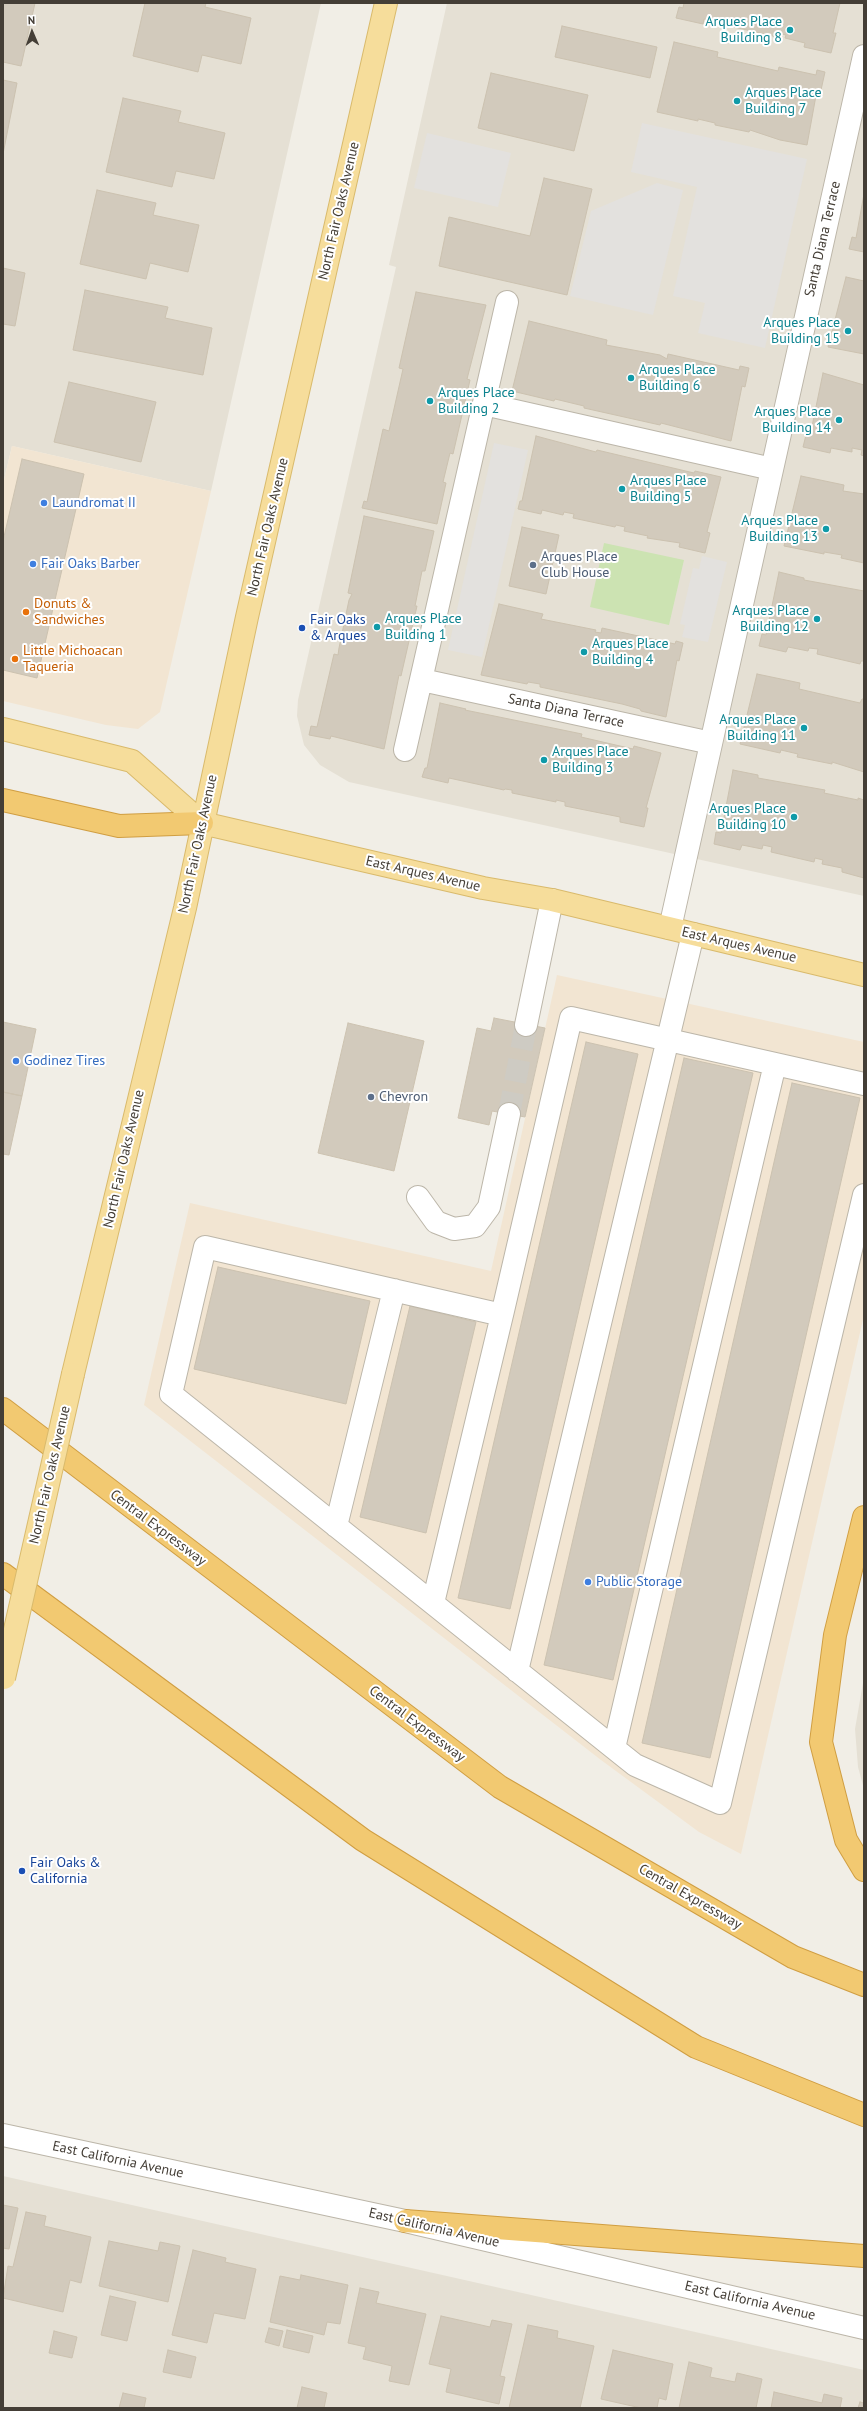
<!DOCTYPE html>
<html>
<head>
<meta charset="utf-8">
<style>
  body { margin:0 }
  #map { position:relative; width:867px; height:2411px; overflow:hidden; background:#f1eee6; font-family:"PT Sans",sans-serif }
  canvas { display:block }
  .frame { position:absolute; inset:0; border:4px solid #443e36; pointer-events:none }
  .north { position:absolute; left:12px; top:12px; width:40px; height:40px; -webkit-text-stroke:3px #fff; paint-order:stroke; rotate:358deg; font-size:11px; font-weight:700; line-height:16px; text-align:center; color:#443e36 }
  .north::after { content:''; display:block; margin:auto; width:14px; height:18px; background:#443e36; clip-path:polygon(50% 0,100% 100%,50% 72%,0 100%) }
</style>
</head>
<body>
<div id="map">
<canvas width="867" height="2411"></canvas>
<div class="frame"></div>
<div class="north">N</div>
</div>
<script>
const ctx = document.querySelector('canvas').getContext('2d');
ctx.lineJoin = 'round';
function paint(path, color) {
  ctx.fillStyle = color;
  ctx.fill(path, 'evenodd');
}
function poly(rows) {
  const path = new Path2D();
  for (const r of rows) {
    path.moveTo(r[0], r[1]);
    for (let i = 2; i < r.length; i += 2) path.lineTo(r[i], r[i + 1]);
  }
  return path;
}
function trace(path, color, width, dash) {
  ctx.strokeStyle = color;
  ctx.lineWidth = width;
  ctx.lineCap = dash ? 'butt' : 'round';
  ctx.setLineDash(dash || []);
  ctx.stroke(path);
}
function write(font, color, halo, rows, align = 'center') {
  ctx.font = font + ' "PT Sans",sans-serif';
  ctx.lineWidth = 4;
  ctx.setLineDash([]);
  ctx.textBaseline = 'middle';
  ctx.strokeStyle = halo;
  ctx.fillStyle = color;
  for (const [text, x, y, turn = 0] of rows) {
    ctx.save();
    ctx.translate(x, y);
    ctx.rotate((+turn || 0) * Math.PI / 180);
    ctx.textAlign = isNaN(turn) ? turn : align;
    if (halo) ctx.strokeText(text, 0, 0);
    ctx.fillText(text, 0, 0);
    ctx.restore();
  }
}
paint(poly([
  [3,3,321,3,211,491,12,446,3,484],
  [447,3,864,3,864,896,349,782,320,765,304,745,297,716,298,700,396,267,389,265],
  [864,1677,864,1789,858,1767,855,1729],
  [3,2176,864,2370,864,2408,3,2408]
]), '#e5e0d4');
paint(poly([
  [12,446,211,491,160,712,138,729,106,725,3,701,3,484],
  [557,975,864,1042,864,1315,741,1854,699,1832,601,1760,144,1405,190,1203,491,1271]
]), '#f2e5d2');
paint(poly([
  [604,543,684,560,669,625,590,607]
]), '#cce3b2');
paint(poly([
  [642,123,807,159,765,348,698,333,705,303,673,296,697,187,631,172],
  [427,133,511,153,498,207,414,188],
  [657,183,683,190,653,315,570,296,591,211],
  [494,443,528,450,482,657,448,650],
  [702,556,727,562,708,642,682,637,685,625,680,624,693,568,699,569]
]), '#e3e1de');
const building = poly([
  [3,3,35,3,21,66,3,62,3,3],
  [145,3,206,3,205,7,251,18,241,64,202,55,198,72,133,56,145,3],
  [684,3,840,3,833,33,836,33,831,53,804,47,805,43,785,38,786,35,778,33,777,37,734,27,735,22,726,20,725,24,704,19,703,24,676,18,679,7,683,8,684,3],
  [562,26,657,47,650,78,555,57,562,26],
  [674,42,718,52,717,57,778,71,779,67,816,75,817,70,825,72,821,90,817,90,807,145,780,140,750,130,749,132,715,125,715,123,698,119,698,121,657,112,674,42],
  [491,73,588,95,574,151,478,128,491,73],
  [3,80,17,83,3,154,3,80],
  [123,98,181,111,178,122,225,133,214,179,176,171,172,187,106,172,123,98],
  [544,178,592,189,567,295,439,266,449,217,530,236,544,178],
  [97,190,156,203,153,215,199,225,188,272,150,263,146,279,80,264,97,190],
  [864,194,864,252,849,249,852,237,856,238,864,194],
  [3,268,25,273,15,326,3,324,3,268],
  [846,277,864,281,864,354,828,347,846,277],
  [85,290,168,307,165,318,212,328,203,375,73,350,85,290],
  [416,292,486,305,467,379,470,380,453,454,450,453,443,482,446,483,437,524,362,508,364,501,367,502,383,429,389,431,403,369,399,368,416,292],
  [529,321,607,340,606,345,660,355,667,359,668,354,739,370,740,366,749,368,745,387,742,386,731,441,661,423,660,425,584,408,584,406,555,399,554,401,512,391,529,321],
  [823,373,864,385,864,456,861,455,862,450,852,448,852,452,831,448,830,453,803,447,806,435,810,436,823,373],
  [69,382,156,402,141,462,54,442,69,382],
  [536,436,596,452,597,450,694,473,695,471,721,477,707,532,710,533,705,553,679,547,680,543,647,538,648,536,624,531,625,527,616,525,615,527,573,518,574,514,564,512,563,515,542,510,541,514,518,509,520,501,522,501,536,436],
  [22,459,84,474,37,678,3,670,3,541,22,459],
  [801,476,844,485,843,491,864,494,864,563,841,558,842,555,824,552,824,554,784,546,801,476],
  [364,516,434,531,425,571,422,571,415,606,417,606,401,676,399,675,384,749,331,736,330,739,309,735,311,726,317,727,334,654,338,655,339,648,349,600,352,594,348,593,364,516],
  [522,527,559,535,546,594,509,586,522,527],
  [779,572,804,578,804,580,864,591,864,661,861,661,860,664,817,654,818,649,809,648,808,651,788,647,786,652,759,646,762,634,766,635,779,572],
  [499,604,543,614,541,619,596,630,595,632,601,633,602,628,675,644,676,641,683,643,679,661,677,660,666,717,641,711,640,709,622,704,540,687,540,684,528,682,527,684,481,675,499,604],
  [757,674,800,683,799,689,860,703,862,699,864,699,864,772,832,762,832,764,797,757,798,754,781,750,780,753,740,744,757,674],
  [440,703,466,709,465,710,582,734,581,737,633,749,634,746,661,753,646,808,648,808,644,827,620,822,620,817,565,806,565,802,556,800,556,802,512,793,512,790,505,789,504,790,449,778,448,783,422,777,425,768,427,768,440,703],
  [733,770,758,775,758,778,825,790,824,793,858,800,858,798,864,800,864,878,842,872,842,868,822,864,823,860,815,858,814,862,771,852,772,847,763,845,762,849,742,845,740,850,714,844,716,832,721,833,733,770],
  [494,1018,545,1028,525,1117,492,1111,489,1125,458,1118,477,1028,491,1031,494,1018],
  [3,1022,36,1029,22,1096,3,1092,3,1022],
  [348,1023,424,1041,394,1171,318,1153,348,1023],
  [586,1042,638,1054,510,1609,458,1598,586,1042],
  [684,1058,753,1073,613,1680,544,1665,684,1058],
  [792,1083,860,1098,710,1758,642,1743,792,1083],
  [3,1092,22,1096,9,1155,3,1154,3,1092],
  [218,1267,370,1301,346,1404,194,1369,218,1267],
  [410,1306,476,1322,426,1533,360,1517,410,1306],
  [3,2205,18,2208,9,2249,3,2248,3,2205],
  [26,2212,46,2216,44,2226,91,2237,81,2283,70,2280,63,2312,3,2298,8,2266,13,2267,26,2212],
  [109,2241,158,2251,160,2242,180,2246,168,2302,99,2286,109,2241],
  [193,2250,226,2258,225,2262,256,2269,245,2319,214,2313,207,2343,172,2335,193,2250],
  [301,2275,348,2285,340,2324,327,2322,324,2335,270,2322,280,2276,300,2280,301,2275],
  [360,2288,379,2292,376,2303,426,2314,409,2385,389,2381,392,2366,363,2359,366,2347,348,2343,360,2288],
  [110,2296,136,2302,127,2341,101,2335,110,2296],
  [441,2316,490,2327,492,2320,512,2324,500,2376,505,2377,499,2404,446,2392,451,2369,429,2364,441,2316],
  [528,2325,558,2331,557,2338,594,2346,580,2408,509,2408,528,2325],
  [269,2328,283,2331,279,2346,265,2342,269,2328],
  [287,2330,313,2336,309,2353,283,2347,287,2330],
  [54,2331,77,2337,72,2358,49,2353,54,2331],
  [168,2350,196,2357,191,2378,163,2372,168,2350],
  [613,2350,673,2364,666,2400,659,2398,657,2408,641,2408,601,2399,613,2350],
  [689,2362,712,2368,710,2377,735,2382,737,2373,762,2379,756,2408,679,2408,689,2362],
  [302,2387,327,2393,324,2408,297,2408,302,2387],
  [774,2392,822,2403,824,2394,842,2398,840,2408,771,2408,774,2392],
  [123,2393,146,2398,144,2408,119,2408,123,2393],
  [860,2402,864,2403,864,2408,858,2408,860,2402]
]);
paint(building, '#d2cabc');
trace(building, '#ccc2b0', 1);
trace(poly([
  [509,1114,526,1025]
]), '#cecbc3', 22, [22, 11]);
const minor = poly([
  [484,404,772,469],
  [422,680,711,743],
  [405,750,507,302],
  [670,928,864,56],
  [526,1025,552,900],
  [864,1084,571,1018,502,1315,205,1247,171,1394,635,1765,720,1803,864,1195],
  [418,1197,436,1222,454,1229,475,1226,489,1207,509,1114],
  [336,1526,394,1290],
  [433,1603,502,1315],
  [517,1671,693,934],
  [614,1748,775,1064],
  [3,2135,405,2221,864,2328]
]);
const major = poly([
  [3,729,132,761,202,823,483,888,552,900,864,975],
  [73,1374,185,908,247,617,386,3]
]);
const highway = poly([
  [3,800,119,826,202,823],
  [3,1409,500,1787,793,1957,864,1985],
  [864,1517,835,1635,821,1742,846,1840,864,1870],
  [3,1574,363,1840,696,2047,864,2115],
  [405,2221,864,2256]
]);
trace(minor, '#bcb6a9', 24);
trace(major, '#d9ba6c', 24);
trace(highway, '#d09e42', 24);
trace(minor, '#fff', 22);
trace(major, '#f6dd9b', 22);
trace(highway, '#f2c971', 22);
const majorBridge = poly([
  [4,1678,73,1374]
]);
trace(majorBridge, '#d9ba6c', 24, []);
trace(majorBridge, '#f6dd9b', 22);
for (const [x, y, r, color] of [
  [790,30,4,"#0f9aa8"],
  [737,101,4,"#0f9aa8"],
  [848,331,4,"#0f9aa8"],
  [631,378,4,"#0f9aa8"],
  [430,401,4,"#0f9aa8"],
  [839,420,4,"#0f9aa8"],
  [622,489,4,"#0f9aa8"],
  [44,503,4,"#3f7fe0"],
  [826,529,4,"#0f9aa8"],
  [33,564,4,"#3f7fe0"],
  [533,565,4,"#5c6f8a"],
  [26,612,4,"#e8710a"],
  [817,619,4,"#0f9aa8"],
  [377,627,4,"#0f9aa8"],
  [302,628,4,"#1a4fb4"],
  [584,652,4,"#0f9aa8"],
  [15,659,4,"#e8710a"],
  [804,728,4,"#0f9aa8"],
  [544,760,4,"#0f9aa8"],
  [794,817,4,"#0f9aa8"],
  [16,1061,4,"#3f7fe0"],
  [371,1097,4,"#5c6f8a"],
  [588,1582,4,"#3f7fe0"],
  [22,1871,4,"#1a4fb4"]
]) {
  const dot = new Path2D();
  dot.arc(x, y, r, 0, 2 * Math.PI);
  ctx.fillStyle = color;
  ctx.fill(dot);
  trace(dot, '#fff', 1.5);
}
write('14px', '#0d838f', '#fff', [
  ["Arques Place",782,22],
  ["Building 8",782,38],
  ["Arques Place",745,93,"left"],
  ["Building 7",745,109,"left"],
  ["Arques Place",840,323],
  ["Building 15",840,339],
  ["Arques Place",639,370,"left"],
  ["Building 6",639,386,"left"],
  ["Arques Place",438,393,"left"],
  ["Building 2",438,409,"left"],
  ["Arques Place",831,412],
  ["Building 14",831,428],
  ["Arques Place",630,481,"left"],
  ["Building 5",630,497,"left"],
  ["Arques Place",818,521],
  ["Building 13",818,537],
  ["Arques Place",809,611],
  ["Building 12",809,627],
  ["Arques Place",385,619,"left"],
  ["Building 1",385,635,"left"],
  ["Arques Place",592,644,"left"],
  ["Building 4",592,660,"left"],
  ["Arques Place",796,720],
  ["Building 11",796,736],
  ["Arques Place",552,752,"left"],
  ["Building 3",552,768,"left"],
  ["Arques Place",786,809],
  ["Building 10",786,825]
], 'right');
write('14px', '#443e36', '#fff', [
  ["North Fair Oaks Avenue",339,211,-77],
  ["Santa Diana Terrace",823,239,-77],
  ["North Fair Oaks Avenue",268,527,-77],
  ["Santa Diana Terrace",566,711,12],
  ["North Fair Oaks Avenue",198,844,-78],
  ["East Arques Avenue",423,874,13],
  ["East Arques Avenue",739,945,13],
  ["North Fair Oaks Avenue",124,1159,-77],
  ["North Fair Oaks Avenue",50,1475,-77],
  ["Central Expressway",158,1528,37],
  ["Central Expressway",417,1724,37],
  ["Central Expressway",690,1897,30],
  ["East California Avenue",118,2160,12],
  ["East California Avenue",434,2228,13],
  ["East California Avenue",750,2301,13]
]);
write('14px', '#366cbe', '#fff', [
  ["Laundromat II",52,503],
  ["Fair Oaks Barber",41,564],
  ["Godinez Tires",24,1061],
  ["Public Storage",596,1582]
], 'left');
write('14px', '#4e5e75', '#fff', [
  ["Arques Place",541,557],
  ["Club House",541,573],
  ["Chevron",379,1097]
], 'left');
write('14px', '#c56008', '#fff', [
  ["Donuts &",34,604],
  ["Sandwiches",34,620],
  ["Little Michoacan",23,651],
  ["Taqueria",23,667]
], 'left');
write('14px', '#164399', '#fff', [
  ["Fair Oaks",310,620],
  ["& Arques",310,636],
  ["Fair Oaks &",30,1863],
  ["California",30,1879]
], 'left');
</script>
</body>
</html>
